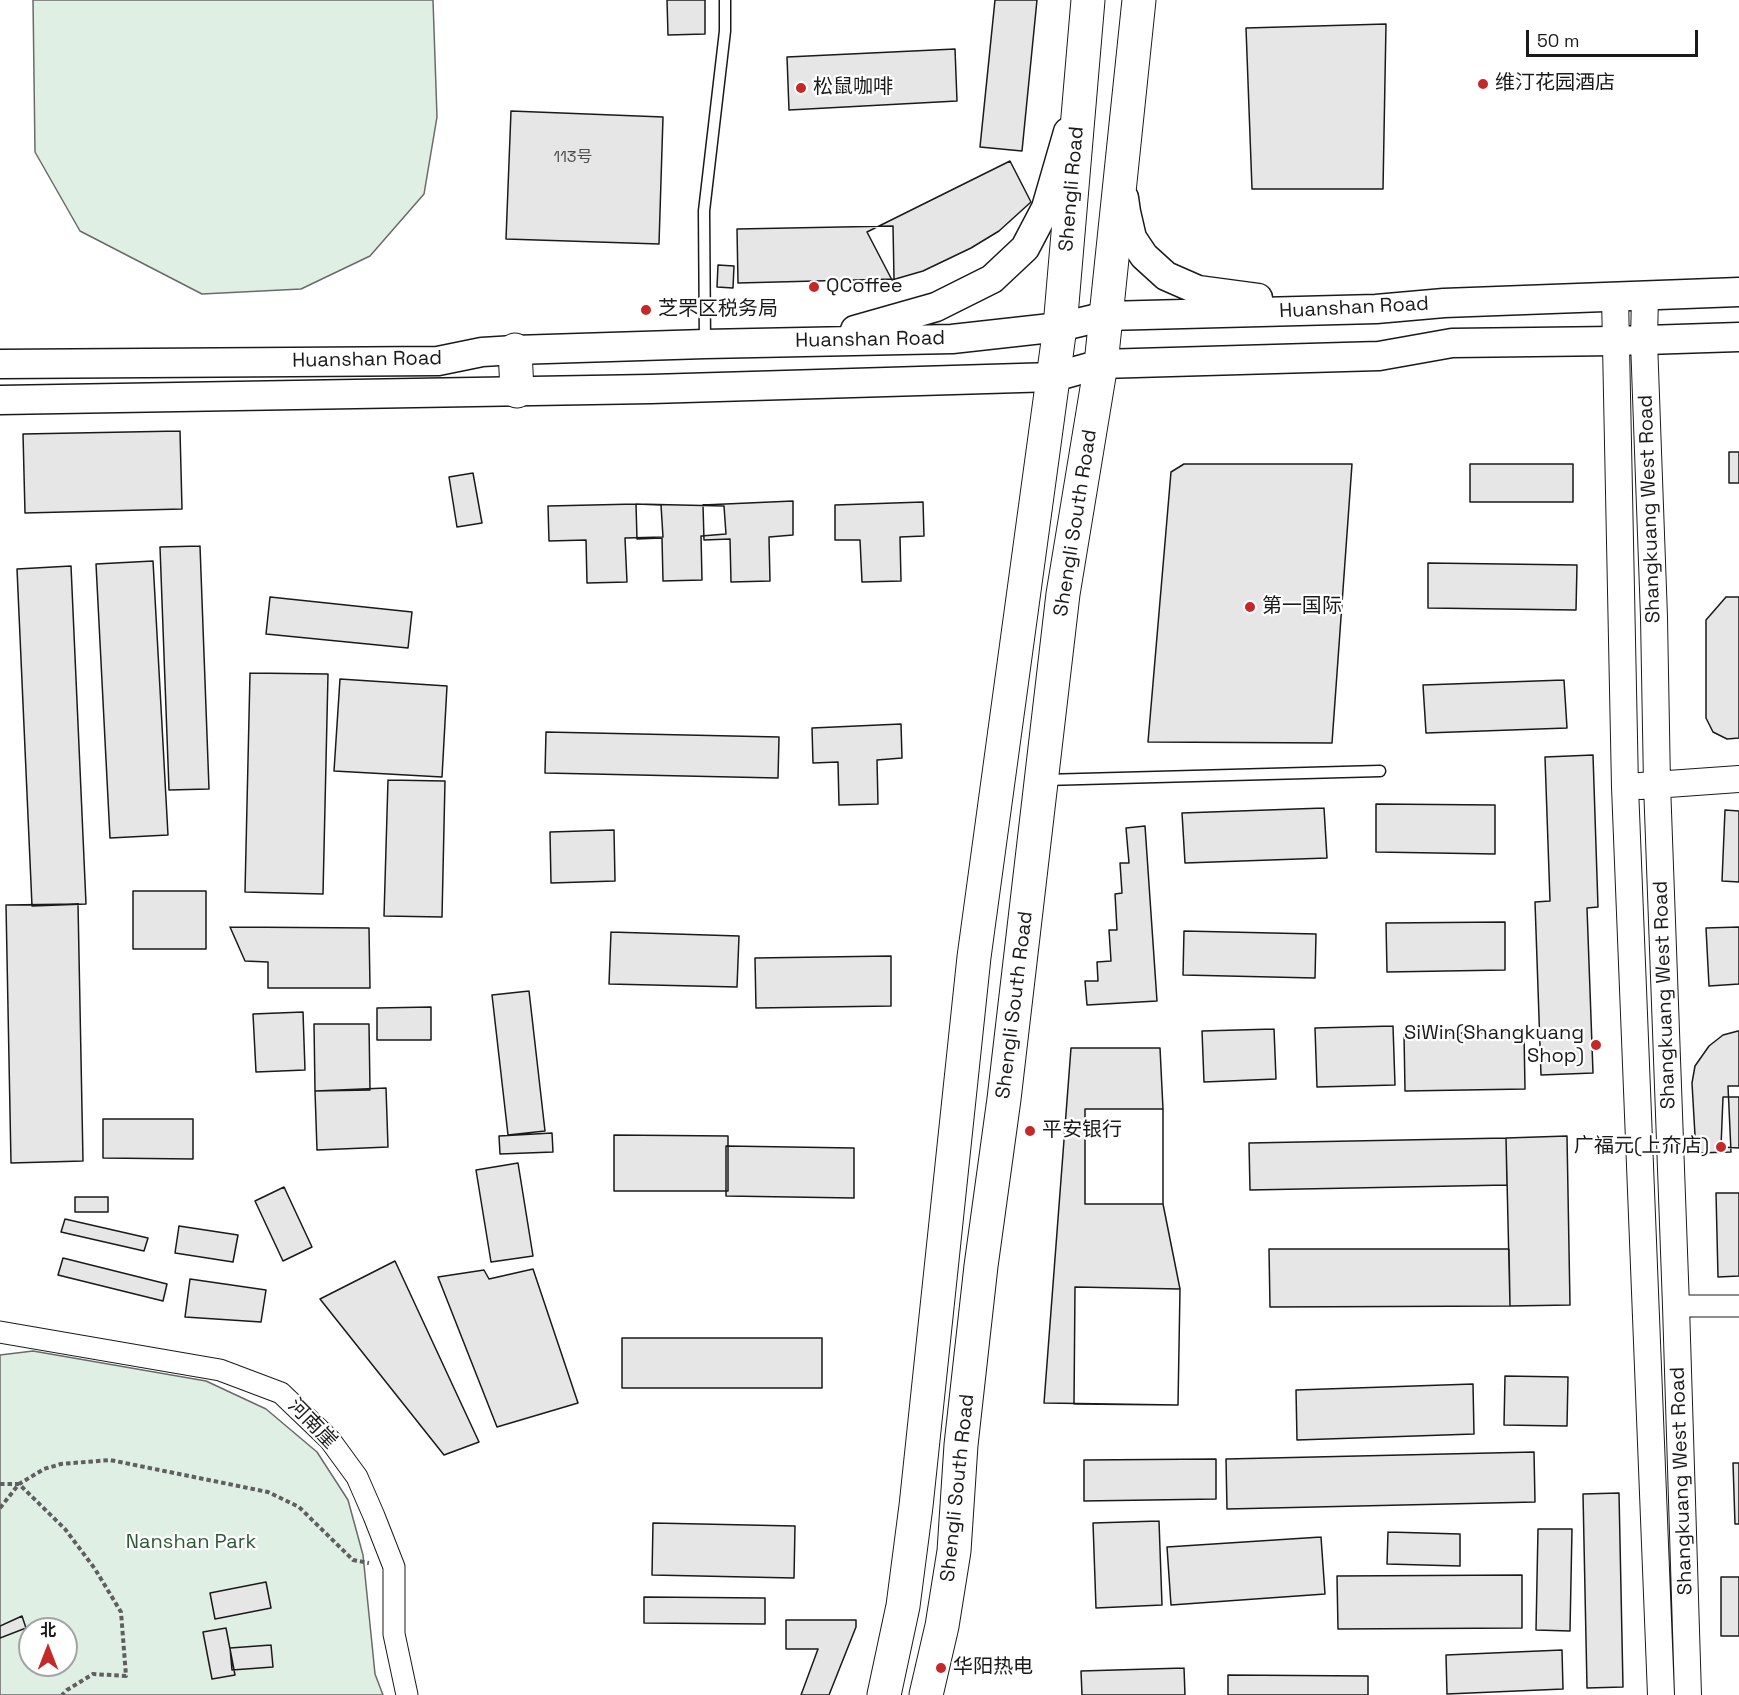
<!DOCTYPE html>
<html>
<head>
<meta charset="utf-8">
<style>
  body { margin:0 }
  #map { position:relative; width:1739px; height:1695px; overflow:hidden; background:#fff; font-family:"Space Grotesk","Noto Sans SC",sans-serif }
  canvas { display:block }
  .north { position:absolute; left:18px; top:1617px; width:60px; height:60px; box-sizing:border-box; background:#fff; border:2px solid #a3a3a3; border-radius:50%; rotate:0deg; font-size:16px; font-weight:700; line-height:24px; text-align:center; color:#1a1a1a }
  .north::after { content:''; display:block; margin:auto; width:21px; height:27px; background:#c62828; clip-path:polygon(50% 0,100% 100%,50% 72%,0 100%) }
  .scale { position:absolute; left:1526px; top:30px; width:172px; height:27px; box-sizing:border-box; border:3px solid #1a1a1a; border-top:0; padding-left:8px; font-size:18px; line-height:21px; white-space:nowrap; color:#1a1a1a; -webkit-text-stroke:4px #fff; paint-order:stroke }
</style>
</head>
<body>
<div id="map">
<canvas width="1739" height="1695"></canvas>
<div class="north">北</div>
<div class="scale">50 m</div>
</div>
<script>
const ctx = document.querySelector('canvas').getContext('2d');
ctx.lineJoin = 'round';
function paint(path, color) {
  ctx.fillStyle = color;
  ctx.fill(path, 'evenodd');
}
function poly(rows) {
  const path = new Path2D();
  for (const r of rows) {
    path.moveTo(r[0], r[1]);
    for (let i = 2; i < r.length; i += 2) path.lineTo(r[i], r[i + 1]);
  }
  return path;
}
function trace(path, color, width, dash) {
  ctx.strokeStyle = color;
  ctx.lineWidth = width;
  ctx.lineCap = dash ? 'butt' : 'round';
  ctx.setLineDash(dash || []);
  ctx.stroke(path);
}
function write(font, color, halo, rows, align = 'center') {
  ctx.font = font + ' "Space Grotesk","Noto Sans SC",sans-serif';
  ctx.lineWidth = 4.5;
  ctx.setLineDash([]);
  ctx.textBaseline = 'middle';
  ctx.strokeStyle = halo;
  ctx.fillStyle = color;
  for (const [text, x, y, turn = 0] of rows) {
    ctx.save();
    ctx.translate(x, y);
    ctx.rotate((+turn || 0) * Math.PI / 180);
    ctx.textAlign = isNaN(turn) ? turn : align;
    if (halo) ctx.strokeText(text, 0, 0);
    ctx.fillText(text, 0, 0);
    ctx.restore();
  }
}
const green = poly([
  [33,0,433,0,437,117,424,194,370,256,301,289,202,294,80,231,35,152,33,0],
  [33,1351,206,1381,266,1409,317,1452,348,1500,363,1555,375,1674,383,1695,0,1695,0,1355,33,1351],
  [30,1629,66,1629,66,1665,30,1665,30,1629]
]);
paint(green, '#e0efe3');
trace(green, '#6a6a6a', 1.5);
const building = poly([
  [667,0,705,0,705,34,668,35,667,0],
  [995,0,1037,0,1022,151,980,147,995,0],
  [1386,24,1383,189,1252,189,1246,28,1386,24],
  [955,49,957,101,789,110,787,57,955,49],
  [511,111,663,117,659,244,506,239,511,111],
  [1010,161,1031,202,999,231,971,248,923,271,892,280,867,232,1010,161],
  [893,226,894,279,738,283,737,229,893,226],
  [718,265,734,266,733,288,717,287,718,265],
  [180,431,182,509,25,513,23,434,180,431],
  [1729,452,1739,452,1739,483,1729,483,1729,452],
  [1184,464,1352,464,1332,743,1148,742,1171,472,1184,464],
  [1470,464,1573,464,1573,502,1470,502,1470,464],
  [473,473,482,523,457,527,449,477,473,473],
  [793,501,793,535,769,537,770,581,731,582,730,539,704,540,703,505,793,501],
  [923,502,924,536,900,537,901,581,862,582,860,540,835,540,835,505,923,502],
  [636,504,661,505,663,537,625,538,627,582,587,583,586,540,549,541,548,506,636,504],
  [636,504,724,506,726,534,701,536,702,580,663,581,662,538,637,539,636,504],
  [200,546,209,789,169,790,160,547,200,546],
  [153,561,168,835,110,838,96,564,153,561],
  [1428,563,1577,565,1576,610,1428,608,1428,563],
  [71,566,86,904,32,906,17,569,71,566],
  [270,597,412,612,408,648,266,634,270,597],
  [1726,597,1739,597,1739,738,1727,739,1713,732,1706,718,1706,620,1726,597],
  [250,673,328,674,323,894,245,892,250,673],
  [340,679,447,686,442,777,334,771,340,679],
  [1564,680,1567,728,1426,733,1423,685,1564,680],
  [901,724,902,758,877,760,878,804,839,805,838,762,813,763,812,728,901,724],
  [546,732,779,737,778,778,545,773,546,732],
  [1593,755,1598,907,1587,908,1593,1073,1541,1075,1535,902,1550,901,1545,757,1593,755],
  [388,780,445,781,442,917,384,916,388,780],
  [1376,804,1495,805,1495,854,1376,852,1376,804],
  [1324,808,1327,858,1185,863,1182,813,1324,808],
  [1725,810,1739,811,1739,882,1722,881,1725,810],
  [1145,826,1157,1001,1087,1005,1085,981,1098,981,1097,962,1111,961,1109,930,1117,930,1115,894,1122,893,1120,863,1129,863,1126,828,1145,826],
  [614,830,615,881,551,883,550,832,614,830],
  [133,891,206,891,206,949,133,949,133,891],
  [78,904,83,1161,11,1163,6,905,78,904],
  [1505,922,1505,970,1387,972,1386,923,1505,922],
  [230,927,369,928,370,988,268,988,268,962,245,961,230,927],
  [1739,927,1739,984,1709,986,1706,928,1739,927],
  [1184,931,1316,934,1315,978,1183,975,1184,931],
  [611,932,739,936,737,987,609,984,611,932],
  [891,956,891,1006,756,1008,755,958,891,956],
  [529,991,545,1131,508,1135,492,995,529,991],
  [431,1007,431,1040,377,1040,377,1008,431,1007],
  [303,1012,305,1070,256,1072,253,1014,303,1012],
  [314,1024,369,1024,370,1090,315,1091,314,1024],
  [1393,1026,1395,1085,1317,1087,1315,1028,1393,1026],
  [1274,1029,1276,1079,1204,1082,1202,1031,1274,1029],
  [1738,1031,1739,1031,1739,1086,1728,1086,1731,1152,1696,1153,1692,1083,1695,1066,1709,1046,1723,1035,1738,1031],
  [1524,1032,1525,1089,1405,1091,1404,1034,1524,1032],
  [1071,1048,1160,1048,1163,1109,1163,1204,1180,1289,1178,1405,1044,1403,1071,1048],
  [386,1088,388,1147,317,1150,315,1091,386,1088],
  [1723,1097,1739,1097,1739,1148,1721,1147,1723,1097],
  [1085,1109,1163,1109,1163,1204,1085,1204,1085,1109],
  [103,1119,193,1119,193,1159,103,1158,103,1119],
  [552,1133,553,1152,500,1154,499,1136,552,1133],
  [614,1135,728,1136,728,1191,614,1191,614,1135],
  [1567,1136,1570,1305,1510,1306,1506,1138,1567,1136],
  [1506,1138,1507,1185,1250,1190,1249,1143,1506,1138],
  [726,1146,854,1148,854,1198,726,1196,726,1146],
  [518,1163,533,1256,491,1262,476,1170,518,1163],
  [284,1187,312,1247,283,1261,255,1201,284,1187],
  [1716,1193,1739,1193,1739,1276,1718,1277,1716,1193],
  [75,1197,108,1197,108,1212,75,1212,75,1197],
  [65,1219,148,1238,144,1251,61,1232,65,1219],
  [179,1226,238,1235,233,1262,175,1253,179,1226],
  [1269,1249,1509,1249,1510,1306,1270,1307,1269,1249],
  [63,1258,167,1284,163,1301,58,1275,63,1258],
  [395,1261,479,1442,444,1455,320,1299,395,1261],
  [533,1269,578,1403,497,1427,438,1277,484,1270,489,1279,533,1269],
  [190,1279,266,1290,261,1322,185,1317,190,1279],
  [1075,1287,1180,1289,1178,1405,1074,1404,1075,1287],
  [622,1338,822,1338,822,1388,622,1388,622,1338],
  [1505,1376,1568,1377,1567,1426,1504,1425,1505,1376],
  [1473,1384,1474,1434,1297,1440,1296,1390,1473,1384],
  [1534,1452,1535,1502,1227,1509,1226,1459,1534,1452],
  [1216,1459,1216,1499,1084,1501,1084,1460,1216,1459],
  [1733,1463,1739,1463,1739,1524,1735,1524,1733,1463],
  [1619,1493,1623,1687,1587,1688,1583,1494,1619,1493],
  [1159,1521,1162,1605,1096,1608,1093,1523,1159,1521],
  [653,1523,795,1526,794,1578,652,1575,653,1523],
  [1538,1529,1572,1529,1570,1631,1536,1630,1538,1529],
  [1388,1532,1460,1534,1460,1566,1387,1564,1388,1532],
  [1321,1537,1325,1594,1171,1605,1167,1547,1321,1537],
  [1522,1575,1522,1628,1338,1629,1337,1576,1522,1575],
  [1721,1577,1739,1577,1739,1636,1721,1636,1721,1577],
  [266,1582,271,1608,215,1619,210,1593,266,1582],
  [644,1597,765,1598,765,1624,644,1623,644,1597],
  [22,1616,26,1628,0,1638,0,1626,22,1616],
  [786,1620,856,1620,856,1627,829,1695,801,1695,818,1649,786,1649,786,1620],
  [226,1628,235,1675,212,1679,203,1632,226,1628],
  [271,1645,273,1667,232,1670,230,1648,271,1645],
  [1562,1650,1563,1689,1447,1694,1446,1655,1562,1650],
  [1184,1668,1185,1695,1082,1695,1081,1671,1184,1668],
  [1228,1675,1368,1676,1368,1695,1228,1695,1228,1675]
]);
paint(building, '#e6e6e6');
trace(building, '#1a1a1a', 1.5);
const service = poly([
  [705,344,704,211,725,31,725,0],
  [1044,780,1380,771]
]);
const minor = poly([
  [1676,1306,1739,1306],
  [0,1332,220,1370,281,1393,330,1440,357,1477,374,1516,394,1567,394,1634,407,1695]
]);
const tertiary = poly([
  [1645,295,1644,341,1654,617,1657,784,1676,1306,1688,1695],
  [1615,296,1625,787,1661,1695],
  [1640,786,1739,779]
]);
const secondary = poly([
  [1124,198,1126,212,1132,238,1144,256,1166,276,1198,290,1258,298],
  [855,330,936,307,992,279,1025,248,1046,208,1068,132],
  [0,364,438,361,482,352,515,350,705,344,952,339,1060,327,1106,316,1376,309,1444,303,1739,292],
  [0,400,651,389,1054,377,1101,364,1379,356,1452,343,1615,341,1739,337]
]);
const primary = poly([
  [515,350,517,391],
  [884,1695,903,1606,916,1506,974,957,1060,327,1088,0],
  [926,1695,942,1626,954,1551,961,1445,981,1266,1004,1099,1063,594,1101,364,1139,0]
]);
trace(service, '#1a1a1a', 13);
trace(minor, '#1a1a1a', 23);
trace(tertiary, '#1a1a1a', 28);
trace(secondary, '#1a1a1a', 31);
trace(primary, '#1a1a1a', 35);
trace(poly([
  [0,1484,19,1484,65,1529,95,1569,121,1612,126,1676,93,1674,67,1690,62,1695],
  [0,1508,19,1484,44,1469,61,1464,110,1460,268,1492,299,1507,353,1560,369,1563]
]), '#5f5f5f', 4, [4.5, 3]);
trace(service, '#fff', 10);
trace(minor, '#fff', 21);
trace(tertiary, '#fff', 26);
trace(secondary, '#fff', 28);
trace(primary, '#fff', 33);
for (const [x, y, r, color] of [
  [1483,84,6,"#c62828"],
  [801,88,6,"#c62828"],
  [814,287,6,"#c62828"],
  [646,310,6,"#c62828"],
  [1250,607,6,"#c62828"],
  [1596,1045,6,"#c62828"],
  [1030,1131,6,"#c62828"],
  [1721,1147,6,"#c62828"],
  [941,1668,6,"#c62828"]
]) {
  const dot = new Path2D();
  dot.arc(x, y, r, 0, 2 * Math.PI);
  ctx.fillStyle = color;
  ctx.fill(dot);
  trace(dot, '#fff', 2);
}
write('16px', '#4d4d4d', null, [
  ["113号",573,158]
]);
write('20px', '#1a1a1a', '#fff', [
  ["维汀花园酒店",1495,84],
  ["松鼠咖啡",813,88],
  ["QCoffee",826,287],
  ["芝罘区税务局",658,310],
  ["第一国际",1262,607],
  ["SiWin(Shangkuang",1584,1034,"right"],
  ["Shop)",1584,1057,"right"],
  ["平安银行",1042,1131],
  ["广福元(上夼店)",1709,1147,"right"],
  ["华阳热电",953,1668]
], 'left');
write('20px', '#1a1a1a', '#fff', [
  ["Shengli Road",1072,189,-85],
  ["Huanshan Road",1354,308,-3],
  ["Huanshan Road",870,340,-1],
  ["Huanshan Road",367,360,-1],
  ["Shangkuang West Road",1650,509,-92],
  ["Shengli South Road",1076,523,-81],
  ["Shangkuang West Road",1665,995,-92],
  ["Shengli South Road",1015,1005,-83],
  ["河南崖",312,1424,46],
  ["Shangkuang West Road",1682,1481,-92],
  ["Shengli South Road",958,1488,-84]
]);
write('20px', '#2b5a34', '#fff', [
  ["Nanshan Park",191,1543]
]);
</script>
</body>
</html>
